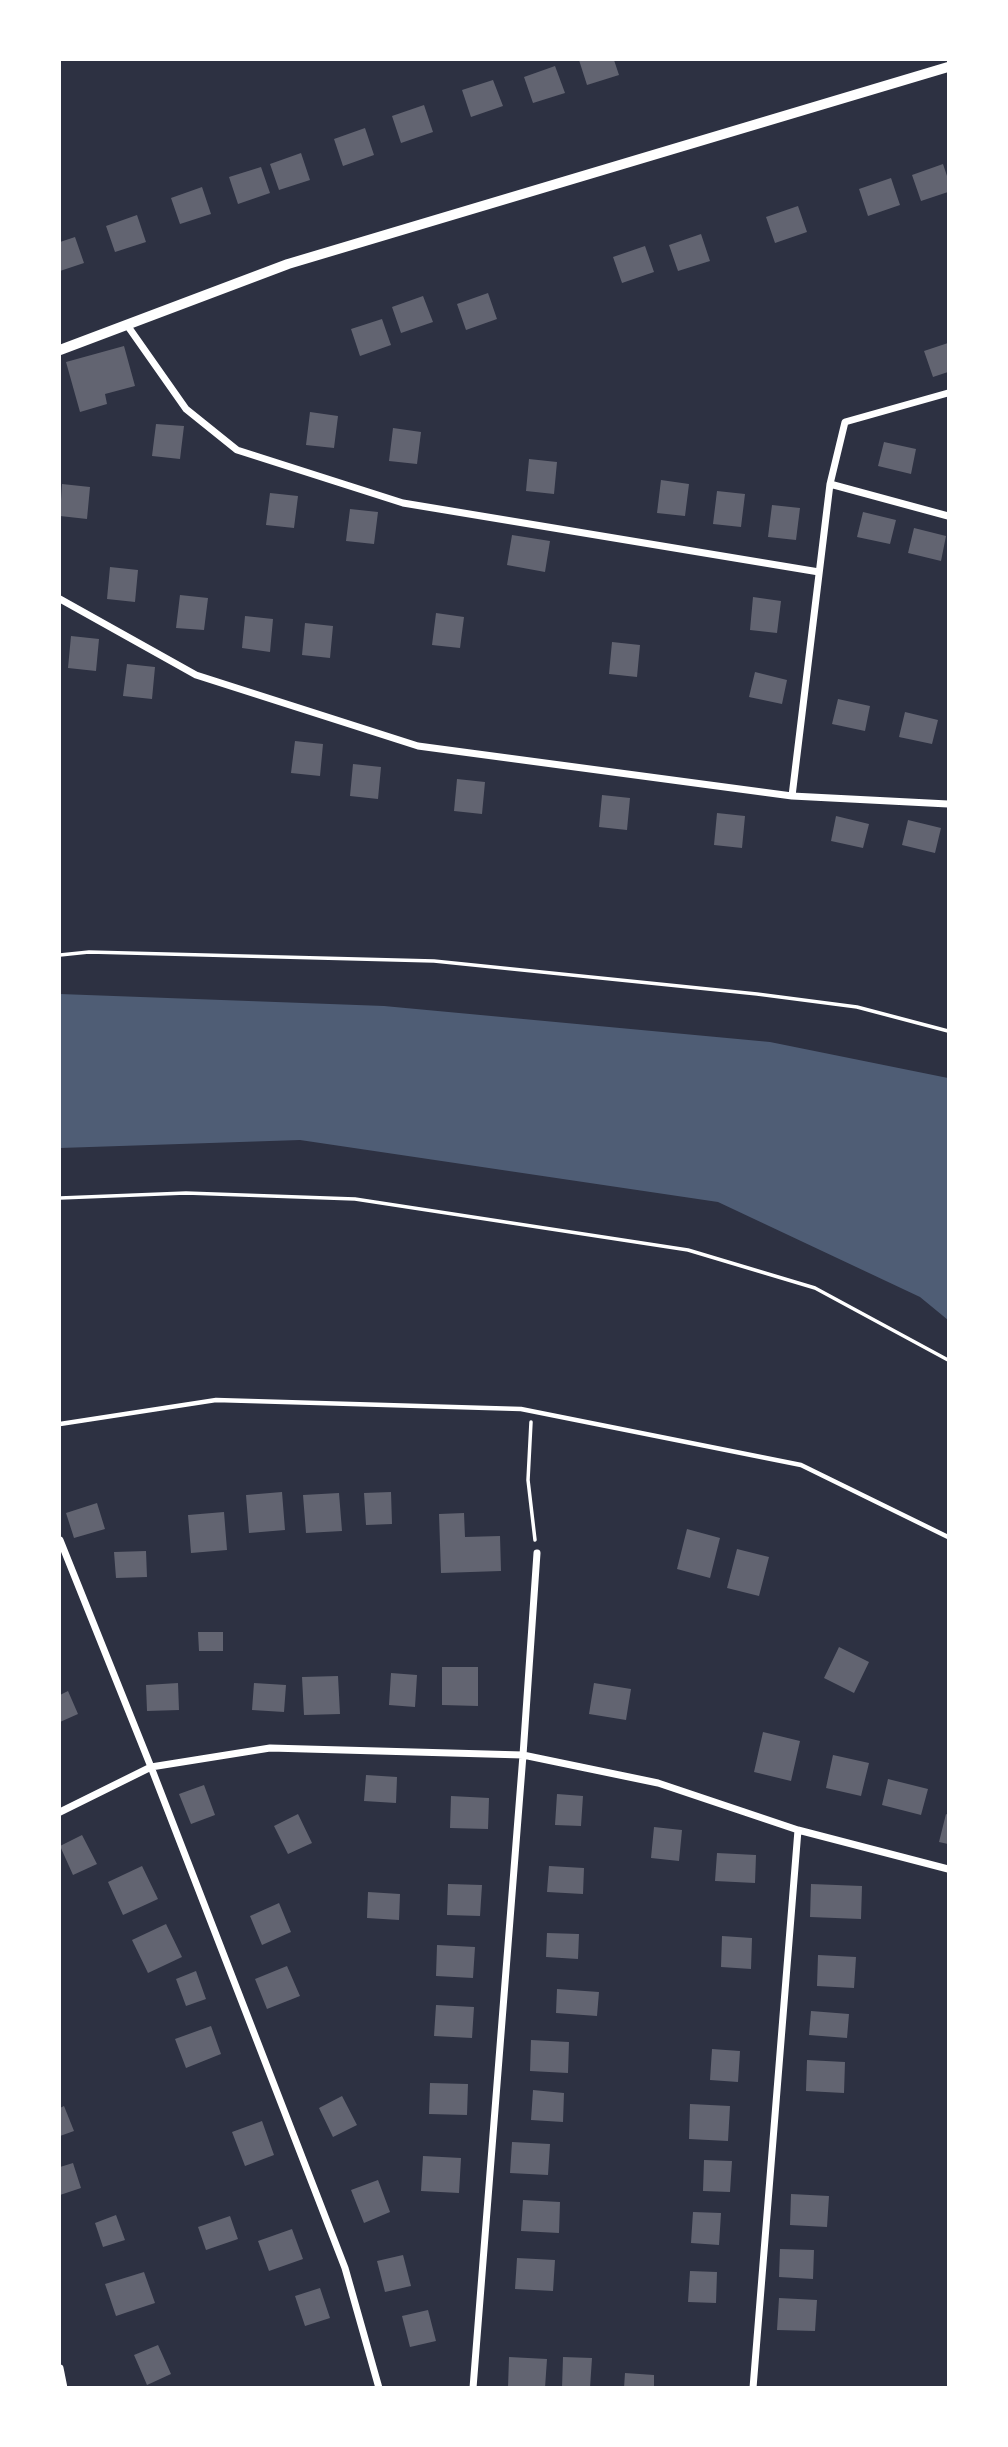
<!DOCTYPE html>
<html>
<head>
<meta charset="utf-8">
<style>
  body { margin:0 }
  #map { position:relative; width:1008px; height:2447px; overflow:hidden; background:#2d3142; font-family:"Source Serif 4",serif }
  canvas { display:block }
  .frame { position:absolute; inset:0; border:61px solid #fff; pointer-events:none }
</style>
</head>
<body>
<div id="map">
<canvas width="1008" height="2447"></canvas>
<div class="frame"></div>
</div>
<script>
const ctx = document.querySelector('canvas').getContext('2d');
ctx.lineJoin = 'round';
function paint(path, color) {
  ctx.fillStyle = color;
  ctx.fill(path, 'evenodd');
}
function poly(rows) {
  const path = new Path2D();
  for (const r of rows) {
    path.moveTo(r[0], r[1]);
    for (let i = 2; i < r.length; i += 2) path.lineTo(r[i], r[i + 1]);
  }
  return path;
}
function trace(path, color, width, dash) {
  ctx.strokeStyle = color;
  ctx.lineWidth = width;
  ctx.lineCap = dash ? 'butt' : 'round';
  ctx.setLineDash(dash || []);
  ctx.stroke(path);
}
paint(poly([
  [60,994,384,1006,770,1042,948,1078,948,1320,920,1297,718,1202,300,1140,60,1148]
]), '#4f5d75');
paint(poly([
  [579,60,614,60,619,75,587,85],
  [555,66,565,93,533,103,524,77],
  [493,80,503,106,471,117,462,90],
  [424,105,433,132,401,143,392,116],
  [365,128,374,155,343,166,334,139],
  [301,153,310,180,279,190,270,164],
  [943,164,948,179,948,192,921,201,912,175],
  [261,167,270,193,238,204,229,177],
  [891,178,900,205,868,216,859,189],
  [202,187,211,214,180,224,171,198],
  [798,206,807,232,775,243,766,217],
  [137,215,146,242,115,252,106,226],
  [701,234,710,261,678,271,669,245],
  [75,237,84,263,60,271,60,242],
  [645,246,654,272,622,283,613,257],
  [488,293,497,319,466,330,457,304],
  [423,296,433,322,401,333,392,307],
  [382,319,391,345,360,356,351,329],
  [948,343,948,372,933,377,924,351],
  [124,346,135,386,105,394,107,404,80,412,66,362],
  [310,412,338,416,334,448,306,445],
  [156,424,184,426,180,459,152,456],
  [393,428,421,432,417,464,389,461],
  [884,442,916,449,911,474,878,466],
  [529,459,557,462,554,494,526,491],
  [661,480,689,484,685,516,657,513],
  [62,484,90,487,87,519,60,516],
  [717,491,745,494,741,527,713,524],
  [270,493,298,496,294,528,266,525],
  [772,505,800,508,796,540,768,537],
  [350,509,378,512,374,544,346,541],
  [863,512,896,520,890,544,857,537],
  [914,528,946,536,941,561,908,553],
  [512,535,550,541,545,572,507,565],
  [110,567,138,570,135,602,107,599],
  [180,595,208,598,204,630,176,628],
  [753,597,781,601,777,633,750,630],
  [436,613,464,617,460,648,432,645],
  [245,616,273,619,270,652,242,648],
  [305,623,333,626,330,658,302,655],
  [71,636,99,639,96,671,68,668],
  [612,642,640,645,637,677,609,674],
  [127,664,155,667,152,699,123,696],
  [755,672,787,680,782,704,749,697],
  [838,699,870,706,865,731,832,724],
  [905,712,938,720,932,744,899,737],
  [295,741,323,744,320,776,291,773],
  [353,764,381,767,378,799,350,796],
  [457,779,485,782,482,814,454,811],
  [602,795,630,798,627,830,599,827],
  [717,813,745,816,742,848,714,845],
  [836,816,869,824,863,848,831,841],
  [908,820,941,828,935,853,902,845],
  [282,1492,285,1530,249,1533,246,1495],
  [391,1492,392,1524,366,1525,364,1493],
  [339,1493,342,1531,306,1533,303,1495],
  [97,1503,105,1529,74,1538,66,1513],
  [224,1512,227,1550,191,1553,188,1515],
  [464,1513,465,1537,500,1536,501,1571,441,1573,439,1514],
  [687,1529,720,1538,710,1578,677,1569],
  [737,1549,769,1557,759,1596,727,1588],
  [146,1551,147,1577,116,1578,114,1552],
  [198,1632,223,1632,223,1651,199,1651],
  [839,1647,869,1662,854,1693,824,1678],
  [442,1667,478,1667,478,1706,442,1705],
  [391,1673,417,1675,415,1707,389,1705],
  [338,1676,340,1714,304,1715,302,1677],
  [178,1683,179,1710,147,1711,146,1685],
  [254,1683,286,1685,284,1712,252,1710],
  [594,1683,631,1689,626,1720,589,1714],
  [68,1691,78,1714,60,1722,60,1695],
  [763,1732,800,1741,791,1781,754,1772],
  [833,1755,869,1763,861,1796,826,1788],
  [366,1775,397,1777,396,1803,364,1801],
  [888,1779,928,1789,921,1815,882,1805],
  [204,1785,215,1815,191,1824,179,1794],
  [557,1794,583,1796,581,1826,555,1825],
  [451,1796,489,1798,488,1829,450,1828],
  [298,1814,312,1843,288,1854,274,1826],
  [946,1814,948,1815,948,1844,939,1842],
  [654,1827,682,1830,679,1861,651,1858],
  [82,1835,97,1864,73,1875,60,1846],
  [717,1853,756,1855,755,1883,715,1881],
  [142,1866,158,1899,123,1915,108,1882],
  [549,1866,584,1868,583,1894,547,1892],
  [448,1884,482,1885,480,1916,447,1915],
  [811,1884,862,1886,861,1919,810,1917],
  [368,1892,400,1894,399,1920,367,1918],
  [279,1903,291,1932,262,1945,250,1916],
  [166,1924,182,1957,148,1973,132,1940],
  [547,1933,579,1934,578,1959,546,1957],
  [722,1936,752,1938,751,1969,721,1967],
  [437,1945,475,1947,473,1978,436,1976],
  [818,1955,856,1957,854,1988,817,1986],
  [287,1966,300,1996,267,2009,255,1979],
  [196,1971,206,1999,186,2006,176,1979],
  [557,1989,599,1992,597,2016,556,2013],
  [436,2005,474,2007,472,2038,434,2036],
  [811,2011,849,2014,847,2038,809,2035],
  [211,2026,221,2054,186,2068,175,2039],
  [531,2040,569,2042,568,2073,530,2071],
  [712,2049,740,2051,738,2082,710,2080],
  [807,2060,845,2062,844,2093,806,2091],
  [430,2083,468,2084,467,2115,429,2114],
  [533,2090,564,2093,563,2122,531,2120],
  [342,2096,357,2125,333,2137,319,2108],
  [690,2104,730,2106,728,2141,689,2139],
  [64,2106,74,2131,60,2136,60,2108],
  [262,2121,274,2155,245,2166,232,2132],
  [512,2142,550,2144,548,2175,510,2173],
  [423,2156,461,2158,459,2193,421,2191],
  [704,2160,732,2161,730,2192,703,2191],
  [73,2163,81,2188,60,2195,60,2167],
  [378,2180,390,2212,364,2223,351,2190],
  [791,2194,829,2196,827,2227,790,2225],
  [523,2200,560,2202,559,2233,521,2231],
  [693,2212,721,2213,719,2245,691,2243],
  [116,2215,125,2240,103,2247,95,2223],
  [230,2216,238,2239,206,2250,198,2227],
  [292,2229,303,2259,269,2271,258,2241],
  [780,2249,814,2250,813,2279,779,2277],
  [403,2255,411,2286,385,2292,377,2261],
  [517,2258,555,2260,553,2291,515,2289],
  [690,2271,717,2272,716,2303,688,2302],
  [144,2272,155,2303,116,2316,105,2284],
  [320,2288,330,2318,305,2326,295,2296],
  [779,2298,817,2300,815,2331,777,2330],
  [428,2310,436,2341,410,2347,402,2316],
  [158,2345,171,2374,147,2385,134,2355],
  [509,2357,547,2359,545,2388,508,2388],
  [563,2357,592,2358,590,2388,562,2388],
  [625,2373,654,2375,654,2388,624,2388]
]), '#626471');
trace(poly([
  [60,955,89,952,434,961,757,994,857,1007,948,1031],
  [60,1198,186,1193,355,1199,688,1250,815,1288,948,1360],
  [531,1422,528,1480,535,1540]
]), '#fff', 3.5);
trace(poly([
  [60,1424,216,1400,521,1409,801,1465,948,1537]
]), '#fff', 4.5);
trace(poly([
  [127,325,186,409,237,450,403,503,819,572],
  [830,484,948,516],
  [60,599,196,675,418,746,792,796,948,804],
  [792,796,830,484,845,422,948,393],
  [60,1540,151,1767,345,2268,379,2388],
  [60,1812,151,1767,270,1748,523,1755,658,1783,798,1830,948,1869],
  [60,2368,64,2388],
  [473,2388,523,1755,537,1553],
  [753,2388,798,1830]
]), '#fff', 7);
trace(poly([
  [60,350,288,264,948,67]
]), '#fff', 10);
</script>
</body>
</html>
